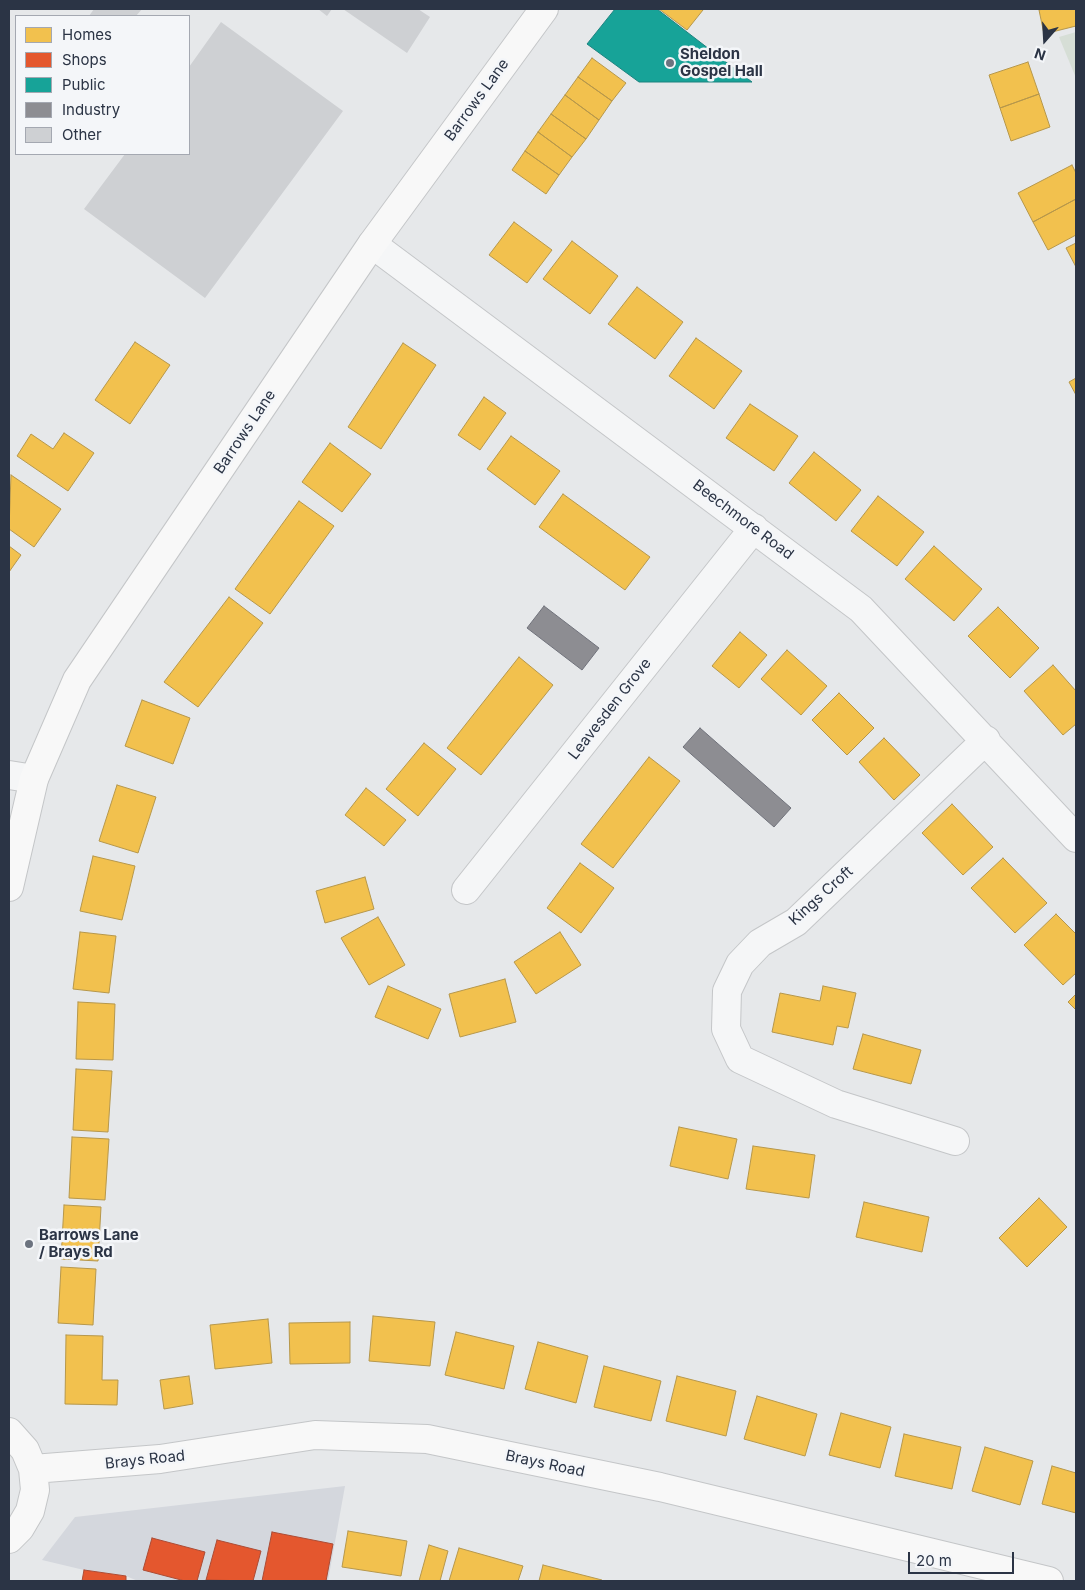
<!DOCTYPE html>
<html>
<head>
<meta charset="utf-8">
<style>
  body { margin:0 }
  #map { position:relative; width:1085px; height:1590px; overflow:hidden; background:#e6e8ea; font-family:Inter,sans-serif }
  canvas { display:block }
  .frame { position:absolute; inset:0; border:10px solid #2b3445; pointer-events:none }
  .legend { position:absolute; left:15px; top:15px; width:175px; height:140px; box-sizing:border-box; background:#f4f6f9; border:1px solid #a4a8b1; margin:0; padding:6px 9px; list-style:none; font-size:15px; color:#2b3445 }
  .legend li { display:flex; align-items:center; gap:10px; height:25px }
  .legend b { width:25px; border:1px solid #a4a8b1 }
  .north { position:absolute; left:1020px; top:15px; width:50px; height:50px; -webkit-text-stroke:4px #f4f6f9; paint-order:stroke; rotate:199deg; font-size:14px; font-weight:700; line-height:20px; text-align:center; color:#2b3445 }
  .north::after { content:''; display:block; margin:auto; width:18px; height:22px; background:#2b3445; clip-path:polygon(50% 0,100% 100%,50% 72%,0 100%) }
  .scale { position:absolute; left:908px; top:1552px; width:106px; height:22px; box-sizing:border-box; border:2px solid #2b3445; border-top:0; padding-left:6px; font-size:15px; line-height:18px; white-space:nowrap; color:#2b3445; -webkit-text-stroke:4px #f4f6f9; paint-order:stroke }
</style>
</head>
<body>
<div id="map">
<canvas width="1085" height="1590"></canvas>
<div class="frame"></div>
<ul class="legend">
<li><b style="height:14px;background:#f2c14e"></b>Homes</li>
<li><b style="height:14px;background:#e4572e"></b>Shops</li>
<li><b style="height:14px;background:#17a398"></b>Public</li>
<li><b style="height:14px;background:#8d8d92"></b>Industry</li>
<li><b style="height:14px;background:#ced0d3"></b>Other</li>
</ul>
<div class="north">N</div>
<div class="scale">20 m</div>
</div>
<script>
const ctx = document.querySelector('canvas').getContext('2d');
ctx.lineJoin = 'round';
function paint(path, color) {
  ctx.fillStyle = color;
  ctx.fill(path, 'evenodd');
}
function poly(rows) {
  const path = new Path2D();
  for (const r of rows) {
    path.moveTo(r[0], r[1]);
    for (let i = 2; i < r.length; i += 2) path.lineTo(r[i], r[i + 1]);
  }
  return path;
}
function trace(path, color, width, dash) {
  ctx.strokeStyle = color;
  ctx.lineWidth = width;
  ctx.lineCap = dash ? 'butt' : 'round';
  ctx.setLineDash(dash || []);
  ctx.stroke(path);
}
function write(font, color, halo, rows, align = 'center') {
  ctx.font = font + ' Inter,sans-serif';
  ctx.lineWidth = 5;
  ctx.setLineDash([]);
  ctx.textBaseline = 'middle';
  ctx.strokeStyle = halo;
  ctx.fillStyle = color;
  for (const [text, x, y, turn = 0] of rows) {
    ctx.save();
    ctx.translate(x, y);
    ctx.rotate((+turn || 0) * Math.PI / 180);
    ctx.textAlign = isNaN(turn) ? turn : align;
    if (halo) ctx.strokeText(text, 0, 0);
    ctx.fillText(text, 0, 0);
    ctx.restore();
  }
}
paint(poly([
  [345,1486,328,1581,138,1581,126,1576,84,1570,42,1560,75,1517]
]), '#d4d7dd');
paint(poly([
  [1076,32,1076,78,1059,37]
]), '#d6ded6');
const homes = poly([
  [659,9,702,9,703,10,687,30,659,9],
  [1043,9,1076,9,1076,26,1044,34,1039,10,1043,9],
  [592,58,626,83,612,101,578,77,592,58],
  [1028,62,1039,94,1000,108,989,75,1028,62],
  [578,77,612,101,599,120,565,95,578,77],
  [1039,94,1050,127,1011,141,1000,108,1039,94],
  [565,95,599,120,586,139,551,114,565,95],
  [551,114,586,139,572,157,538,132,551,114],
  [538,132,572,157,559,175,525,151,538,132],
  [525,151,559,175,546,194,512,170,525,151],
  [1072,165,1076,173,1076,199,1033,222,1018,193,1072,165],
  [1076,199,1076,235,1048,250,1033,222,1076,199],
  [514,222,552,250,527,283,489,255,514,222],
  [572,241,618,276,590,314,543,279,572,241],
  [1076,243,1076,267,1066,248,1076,243],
  [637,287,683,322,655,359,608,324,637,287],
  [696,338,742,371,714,409,669,376,696,338],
  [135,342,170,365,130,424,95,400,135,342],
  [403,343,436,365,381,449,348,427,403,343],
  [1076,378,1076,395,1069,382,1076,378],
  [484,397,506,413,480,450,458,435,484,397],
  [750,404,798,436,774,471,726,438,750,404],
  [64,433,94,453,68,491,17,456,31,434,53,449,64,433],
  [511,436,560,471,535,505,487,469,511,436],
  [330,443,371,474,342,512,302,482,330,443],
  [814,452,861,490,836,521,789,483,814,452],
  [11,475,61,509,34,547,9,529,11,475],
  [563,494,650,557,625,590,539,527,563,494],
  [878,496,924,532,897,566,851,531,878,496],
  [299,501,334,526,270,614,235,589,299,501],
  [9,546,21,555,9,572,9,546],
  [934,546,982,589,954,621,905,579,934,546],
  [229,597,263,623,198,707,164,682,229,597],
  [998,607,1039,648,1010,678,968,636,998,607],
  [740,632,767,655,739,688,712,666,740,632],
  [787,650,827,686,801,715,761,679,787,650],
  [519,657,553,685,481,775,447,748,519,657],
  [1053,665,1076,691,1076,724,1063,735,1024,691,1053,665],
  [839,693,874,728,847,755,812,720,839,693],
  [142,700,190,718,173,764,125,746,142,700],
  [884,738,920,775,894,800,859,762,884,738],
  [424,743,456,769,418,816,386,789,424,743],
  [649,757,680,781,613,868,581,844,649,757],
  [117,785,156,797,138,853,99,841,117,785],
  [366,788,406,820,384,846,345,815,366,788],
  [952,804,993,847,963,875,922,833,952,804],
  [93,856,135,866,122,920,80,911,93,856],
  [1003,858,1047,903,1015,933,971,888,1003,858],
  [580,863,614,888,581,933,547,908,580,863],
  [365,877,374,909,325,923,316,891,365,877],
  [1056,914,1076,934,1076,973,1063,985,1024,945,1056,914],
  [378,917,405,965,369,985,341,938,378,917],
  [80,932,116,936,109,993,73,989,80,932],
  [560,932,581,965,536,994,514,962,560,932],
  [505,979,516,1022,460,1037,449,994,505,979],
  [388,986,441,1009,428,1039,375,1017,388,986],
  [823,986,856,993,848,1028,837,1026,833,1045,772,1032,780,993,820,1001,823,986],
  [1076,994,1076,1010,1068,1002,1076,994],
  [78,1002,115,1004,113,1060,76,1059,78,1002],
  [863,1034,921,1050,911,1084,853,1069,863,1034],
  [76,1069,112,1071,108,1132,73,1130,76,1069],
  [679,1127,737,1139,728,1179,670,1166,679,1127],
  [72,1137,109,1139,105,1200,69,1198,72,1137],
  [753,1146,815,1155,809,1198,746,1189,753,1146],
  [1039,1198,1067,1227,1027,1267,999,1238,1039,1198],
  [864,1202,929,1217,922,1252,856,1237,864,1202],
  [64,1205,101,1207,98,1261,61,1259,64,1205],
  [61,1267,96,1269,93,1325,58,1323,61,1267],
  [373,1316,435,1322,430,1366,369,1361,373,1316],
  [268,1319,272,1363,215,1369,210,1325,268,1319],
  [350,1322,350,1363,290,1364,289,1323,350,1322],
  [456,1332,514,1346,504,1389,445,1375,456,1332],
  [66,1335,103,1336,102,1380,118,1380,117,1405,65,1404,66,1335],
  [538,1342,588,1356,576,1403,525,1389,538,1342],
  [604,1366,661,1381,651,1421,594,1407,604,1366],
  [189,1376,193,1404,164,1409,160,1380,189,1376],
  [677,1376,736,1391,726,1436,666,1421,677,1376],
  [757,1396,817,1414,805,1456,744,1439,757,1396],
  [841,1413,891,1427,880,1468,829,1455,841,1413],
  [904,1434,961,1447,952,1489,895,1476,904,1434],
  [985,1447,1033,1461,1020,1505,972,1491,985,1447],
  [1052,1466,1076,1473,1076,1513,1042,1504,1052,1466],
  [348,1531,407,1541,401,1576,342,1567,348,1531],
  [429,1545,448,1551,440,1581,419,1581,429,1545],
  [459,1548,523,1566,518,1581,449,1581,459,1548],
  [543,1565,602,1580,602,1581,539,1581,543,1565]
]);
paint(homes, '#f2c14e');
trace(homes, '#b6974b', 1);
const shops = poly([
  [272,1532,333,1544,326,1581,262,1581,272,1532],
  [152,1538,205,1552,197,1581,185,1581,143,1570,152,1538],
  [217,1540,261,1551,253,1581,206,1580,217,1540],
  [84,1570,126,1576,126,1581,82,1581,84,1570]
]);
paint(shops, '#e4572e');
trace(shops, '#ac4c35', 1);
const public = poly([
  [615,9,657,9,752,82,639,82,587,44,615,9]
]);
paint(public, '#17a398');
trace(public, '#1d827f', 1);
const industry = poly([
  [544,606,599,648,582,670,527,628,544,606],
  [700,728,791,808,774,827,683,747,700,728]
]);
paint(industry, '#8d8d92');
trace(industry, '#70727b', 1);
paint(poly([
  [94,9,142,9,136,16,89,16],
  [318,9,332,9,327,16],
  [343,9,418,9,430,17,407,53],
  [221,22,343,111,205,298,84,209,125,154,189,154,189,67]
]), '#ced0d3');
const street = poly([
  [372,244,861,609,1076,838],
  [9,775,34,779],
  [466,890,754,528],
  [955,1141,836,1104,740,1059,726,1029,727,991,740,964,760,943,796,922,986,740]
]);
const secondary = poly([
  [9,887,34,779,77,680,372,244,544,9],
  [9,1432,25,1450,33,1469,35,1490,30,1511,20,1528,9,1539],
  [33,1469,160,1459,315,1435,427,1439,660,1487,1049,1581]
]);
trace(street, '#c4c6c8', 30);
trace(secondary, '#c4c6c8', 30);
trace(street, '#f5f6f7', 28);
trace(secondary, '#f8f8f8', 28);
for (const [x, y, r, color] of [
  [670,63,5,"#6c737f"],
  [29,1244,5,"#6c737f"]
]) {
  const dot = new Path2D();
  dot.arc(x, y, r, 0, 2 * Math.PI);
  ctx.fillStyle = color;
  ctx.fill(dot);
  trace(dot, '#f4f6f9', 2);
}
write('bold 15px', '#2b3445', '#f4f6f9', [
  ["Sheldon",680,54],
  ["Gospel Hall",680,71],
  ["Barrows Lane",39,1235],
  ["/ Brays Rd",39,1252]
], 'left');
write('15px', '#2b3445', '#f4f6f9', [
  ["Barrows Lane",477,100,-54],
  ["Barrows Lane",245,432,-56],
  ["Beechmore Road",743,520,37],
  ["Leavesden Grove",610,709,-52],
  ["Kings Croft",821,896,-42],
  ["Brays Road",145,1460,-6],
  ["Brays Road",545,1464,12]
]);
</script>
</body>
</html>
